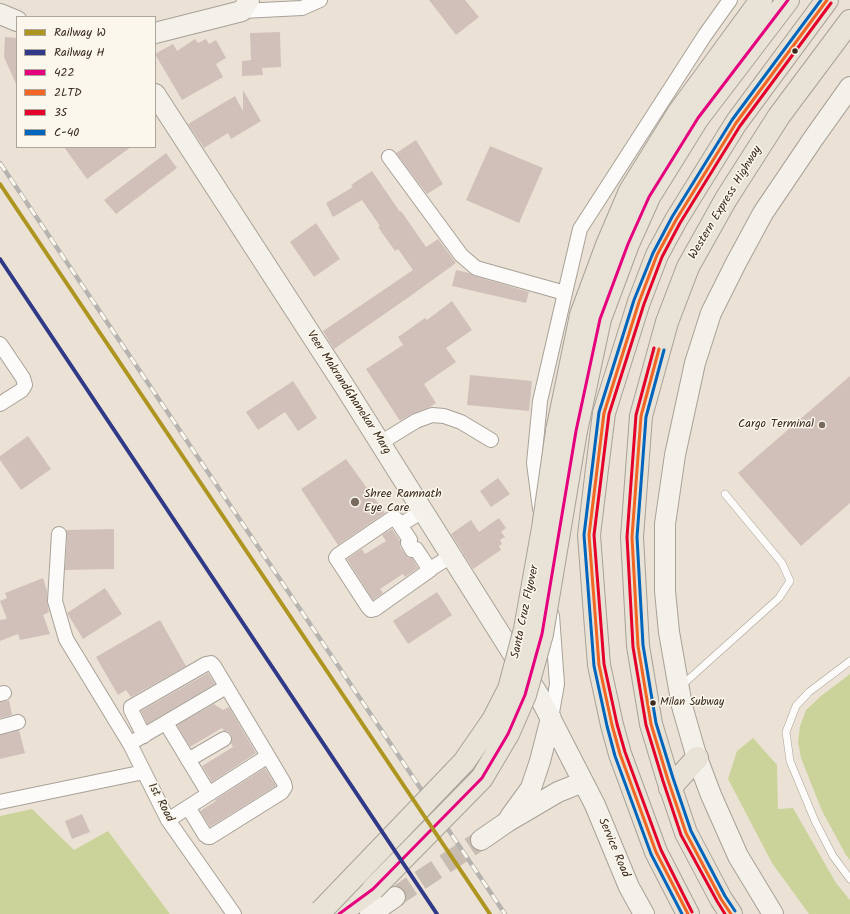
<!DOCTYPE html>
<html>
<head>
<meta charset="utf-8">
<style>
  body { margin:0 }
  #map { position:relative; width:850px; height:914px; overflow:hidden; background:#ebe2d5; font-family:Kalam,sans-serif }
  canvas { display:block }
  .legend { position:absolute; left:16px; top:16px; width:140px; height:132px; box-sizing:border-box; background:#fbf7ec; border:1px solid #aea59a; margin:0; padding:5px 7px; list-style:none; font-size:12px; color:#3b2a1e }
  .legend li { display:flex; align-items:center; gap:8px; height:20px }
  .legend b { width:20px; border:1px solid #aea59a }
</style>
</head>
<body>
<div id="map">
<canvas width="850" height="914"></canvas>
<ul class="legend">
<li><b style="height:5px;background:#ad951f"></b>Railway W</li>
<li><b style="height:5px;background:#303888"></b>Railway H</li>
<li><b style="height:5px;background:#e5007d"></b>422</li>
<li><b style="height:5px;background:#f26522"></b>2LTD</li>
<li><b style="height:5px;background:#e4002b"></b>35</li>
<li><b style="height:5px;background:#0065bd"></b>C-40</li>
</ul>
</div>
<script>
const ctx = document.querySelector('canvas').getContext('2d');
ctx.lineJoin = 'round';
function paint(path, color) {
  ctx.fillStyle = color;
  ctx.fill(path, 'evenodd');
}
function poly(rows) {
  const path = new Path2D();
  for (const r of rows) {
    path.moveTo(r[0], r[1]);
    for (let i = 2; i < r.length; i += 2) path.lineTo(r[i], r[i + 1]);
  }
  return path;
}
function trace(path, color, width, dash) {
  ctx.strokeStyle = color;
  ctx.lineWidth = width;
  ctx.lineCap = dash ? 'butt' : 'round';
  ctx.setLineDash(dash || []);
  ctx.stroke(path);
}
function write(font, color, halo, rows, align = 'center') {
  ctx.font = font + ' Kalam,sans-serif';
  ctx.lineWidth = 3;
  ctx.setLineDash([]);
  ctx.textBaseline = 'middle';
  ctx.strokeStyle = halo;
  ctx.fillStyle = color;
  for (const [text, x, y, turn = 0] of rows) {
    ctx.save();
    ctx.translate(x, y);
    ctx.rotate((+turn || 0) * Math.PI / 180);
    ctx.textAlign = isNaN(turn) ? turn : align;
    if (halo) ctx.strokeText(text, 0, 0);
    ctx.fillText(text, 0, 0);
    ctx.restore();
  }
}
paint(poly([
  [850,674,850,860,846,855,822,811,801,758,798,742,800,726,806,710,821,696],
  [753,738,777,765,778,809,793,808,836,883,850,900,850,914,809,914,772,863,728,779,737,751],
  [32,809,74,850,108,831,170,914,0,914,0,816]
]), '#cbd39b');
paint(poly([
  [429,0,465,0,479,17,456,35],
  [280,32,281,67,262,68,263,75,242,76,242,61,251,60,250,33],
  [5,37,17,38,17,86,4,57],
  [195,39,198,43,206,39,209,44,216,40,226,58,216,64,223,77,182,100,155,54,173,44,177,51],
  [243,90,261,121,231,139,228,133,204,148,188,124,235,96,243,111],
  [416,140,443,184,427,194,396,153],
  [490,146,543,168,519,223,466,200],
  [64,147,131,147,87,179],
  [166,153,177,168,116,214,104,200],
  [372,171,400,212,401,211,426,247,438,239,456,263,409,297,334,349,323,331,413,270,398,249,395,251,378,227,380,226,362,200,333,217,326,203,353,187,351,185],
  [316,223,340,259,314,277,290,242],
  [456,270,469,273,474,276,529,292,526,303,452,286],
  [452,301,472,330,446,348,456,362,424,384,436,403,430,407,412,414,400,421,366,369,403,345,398,337,425,318,427,320],
  [470,375,532,381,529,411,467,405],
  [850,376,850,503,801,546,738,473],
  [293,381,317,418,298,431,285,412,258,430,246,412],
  [28,436,51,469,21,490,0,460,0,456],
  [346,459,385,513,338,545,301,489],
  [498,478,510,494,491,507,480,491],
  [499,518,506,528,501,532,505,537,500,540,502,544,499,546,501,550,473,569,451,534,471,520,479,532],
  [114,529,114,569,65,570,67,535,66,530],
  [392,529,400,541,400,547,405,554,408,558,412,558,418,568,405,577,403,574,380,589,383,593,373,600,347,559,362,549,365,554,386,541,382,535],
  [43,578,47,591,47,601,49,612,43,615,50,634,20,640,18,634,0,641,0,620,7,619,0,601,7,598,5,593],
  [105,588,122,614,83,639,67,613],
  [437,592,452,615,408,644,393,621],
  [160,620,186,666,131,697,126,690,118,695,96,657],
  [208,673,215,684,147,724,141,711],
  [9,700,12,715,0,718,0,702,6,701],
  [214,704,223,710,229,707,256,753,212,782,202,766,233,747,231,743,232,739,231,734,228,731,224,731,222,728,190,747,177,725],
  [19,730,25,753,0,759,0,735],
  [265,768,276,786,210,827,200,811,216,801,215,800],
  [82,814,90,832,72,839,65,821]
]), '#d1c0ba');
trace(poly([
  [395,897,481,840]
]), '#c8bdb0', 20, [20, 10]);
const lane = poly([
  [850,661,809,692,796,706,786,732,790,761,815,821,833,856,850,879],
  [680,687,779,598,790,581,782,563,725,494]
]);
const street = poly([
  [242,11,302,8,320,0],
  [389,157,461,255,476,268,565,293],
  [0,344,23,378,25,385,22,390,0,404],
  [380,443,416,421,432,415,444,416,461,422,491,440],
  [540,509,534,463,540,401,565,293,580,229,705,35,730,0],
  [400,525,423,511],
  [59,534,55,601,66,639,130,744,144,772],
  [430,570,416,549,412,550,408,543,410,540,396,519,394,517,338,555,336,558,368,607,371,610,375,609,430,570,432,568,451,556],
  [0,694,4,693],
  [551,718,557,684,552,615],
  [166,723,209,794],
  [0,727,18,722],
  [144,736,131,710,131,707,206,664,211,663,214,666,268,756,284,783,285,787,282,792,210,837,208,837,205,835,188,807],
  [136,740,226,687],
  [188,760,224,739],
  [0,802,144,772,168,820,234,914],
  [168,820,268,756]
]);
const secondary = poly([
  [0,14,17,21],
  [155,33,242,11,249,0],
  [155,94,345,387,538,694,595,805,629,887,644,914],
  [510,817,531,788,540,761,551,718],
  [481,840,507,822,558,792,583,782],
  [370,914,395,897],
  [773,914,738,856,711,795,697,758,682,706,669,632,665,591,665,524,675,455,695,363,711,313,736,263,763,213,813,139,850,87]
]);
const primary = poly([
  [557,431,581,315,607,245,630,191,679,112,761,0],
  [576,431,600,319,628,244,649,197,698,118,788,0],
  [339,914,373,889]
]);
const highway = poly([
  [670,788,697,758],
  [688,914,656,852,620,754,612,725,599,665,595,615,589,535,596,477,604,413,639,302,657,255,676,220,736,123,827,0],
  [731,914,721,899,686,833,668,780,651,724,638,646,632,537,641,416,667,322,688,267,726,199,779,116,850,21]
]);
trace(lane, '#a8a198', 8);
trace(street, '#a8a198', 16);
trace(secondary, '#a8a198', 22);
trace(primary, '#a8a198', 24);
trace(highway, '#a8a198', 24);
trace(lane, '#fcfbf9', 7);
trace(street, '#fcfbf9', 14);
trace(secondary, '#f4f0ea', 20);
trace(primary, '#e9e2d6', 22);
trace(highway, '#e9e2d6', 22);
const rail = poly([
  [0,163,505,914]
]);
trace(rail, '#b6b3b0', 4.5);
trace(rail, '#fbf7ec', 3, [9]);
const primaryBridge = poly([
  [373,889,482,778,508,734,525,695,542,634,576,431],
  [321,911,464,762,493,720,509,689,525,629,543,528,557,431]
]);
trace(primaryBridge, '#a8a198', 24, []);
trace(primaryBridge, '#e9e2d6', 22);
trace(poly([
  [339,914,373,889,482,778,508,734,525,695,542,634,576,431,600,319,628,244,649,197,698,118,788,0]
]), '#e5007d', 3);
trace(poly([
  [659,349,641,416,632,537,638,646,651,724,668,780,686,833,721,899,731,914],
  [688,914,656,852,620,754,612,725,599,665,589,535,604,413,639,302,657,255,676,220,736,123,827,0]
]), '#f26522', 3);
trace(poly([
  [654,348,636,415,627,537,633,647,646,725,663,781,681,835,717,901,725,914],
  [692,912,661,850,625,752,617,724,604,664,594,535,609,414,644,304,662,257,680,223,740,126,831,3]
]), '#e4002b', 3);
trace(poly([
  [664,350,646,417,637,537,643,645,656,723,673,778,691,831,725,896,735,911],
  [682,914,651,854,615,756,607,726,594,666,584,535,599,412,634,300,653,253,672,217,732,120,821,0]
]), '#0065bd', 3);
trace(poly([
  [0,184,490,914]
]), '#ad951f', 4);
trace(poly([
  [0,259,437,914]
]), '#303888', 4);
for (const [x, y, r, color] of [
  [795,51,3.5,"#3b2a1e"],
  [822,425,4,"#796a5e"],
  [355,502,5,"#796a5e"],
  [653,703,3.5,"#3b2a1e"]
]) {
  const dot = new Path2D();
  dot.arc(x, y, r, 0, 2 * Math.PI);
  ctx.fillStyle = color;
  ctx.fill(dot);
  trace(dot, '#fbf7ec', 1.5);
}
write('11px', '#3b2a1e', '#fbf7ec', [
  ["Milan Subway",660,703]
], 'left');
write('12px', '#3b2a1e', '#fbf7ec', [
  ["Western Express Highway",726,203,-59],
  ["Veer MakrandGhanekar Marg",348,393,57],
  ["Santa Cruz Flyover",526,612,-78],
  ["1st Road",160,803,62],
  ["Service Road",613,848,67]
]);
write('12px', '#3b2a1e', '#fbf7ec', [
  ["Cargo Terminal",814,425],
  ["Shree Ramnath",364,495,"left"],
  ["Eye Care",364,509,"left"]
], 'right');
</script>
</body>
</html>
